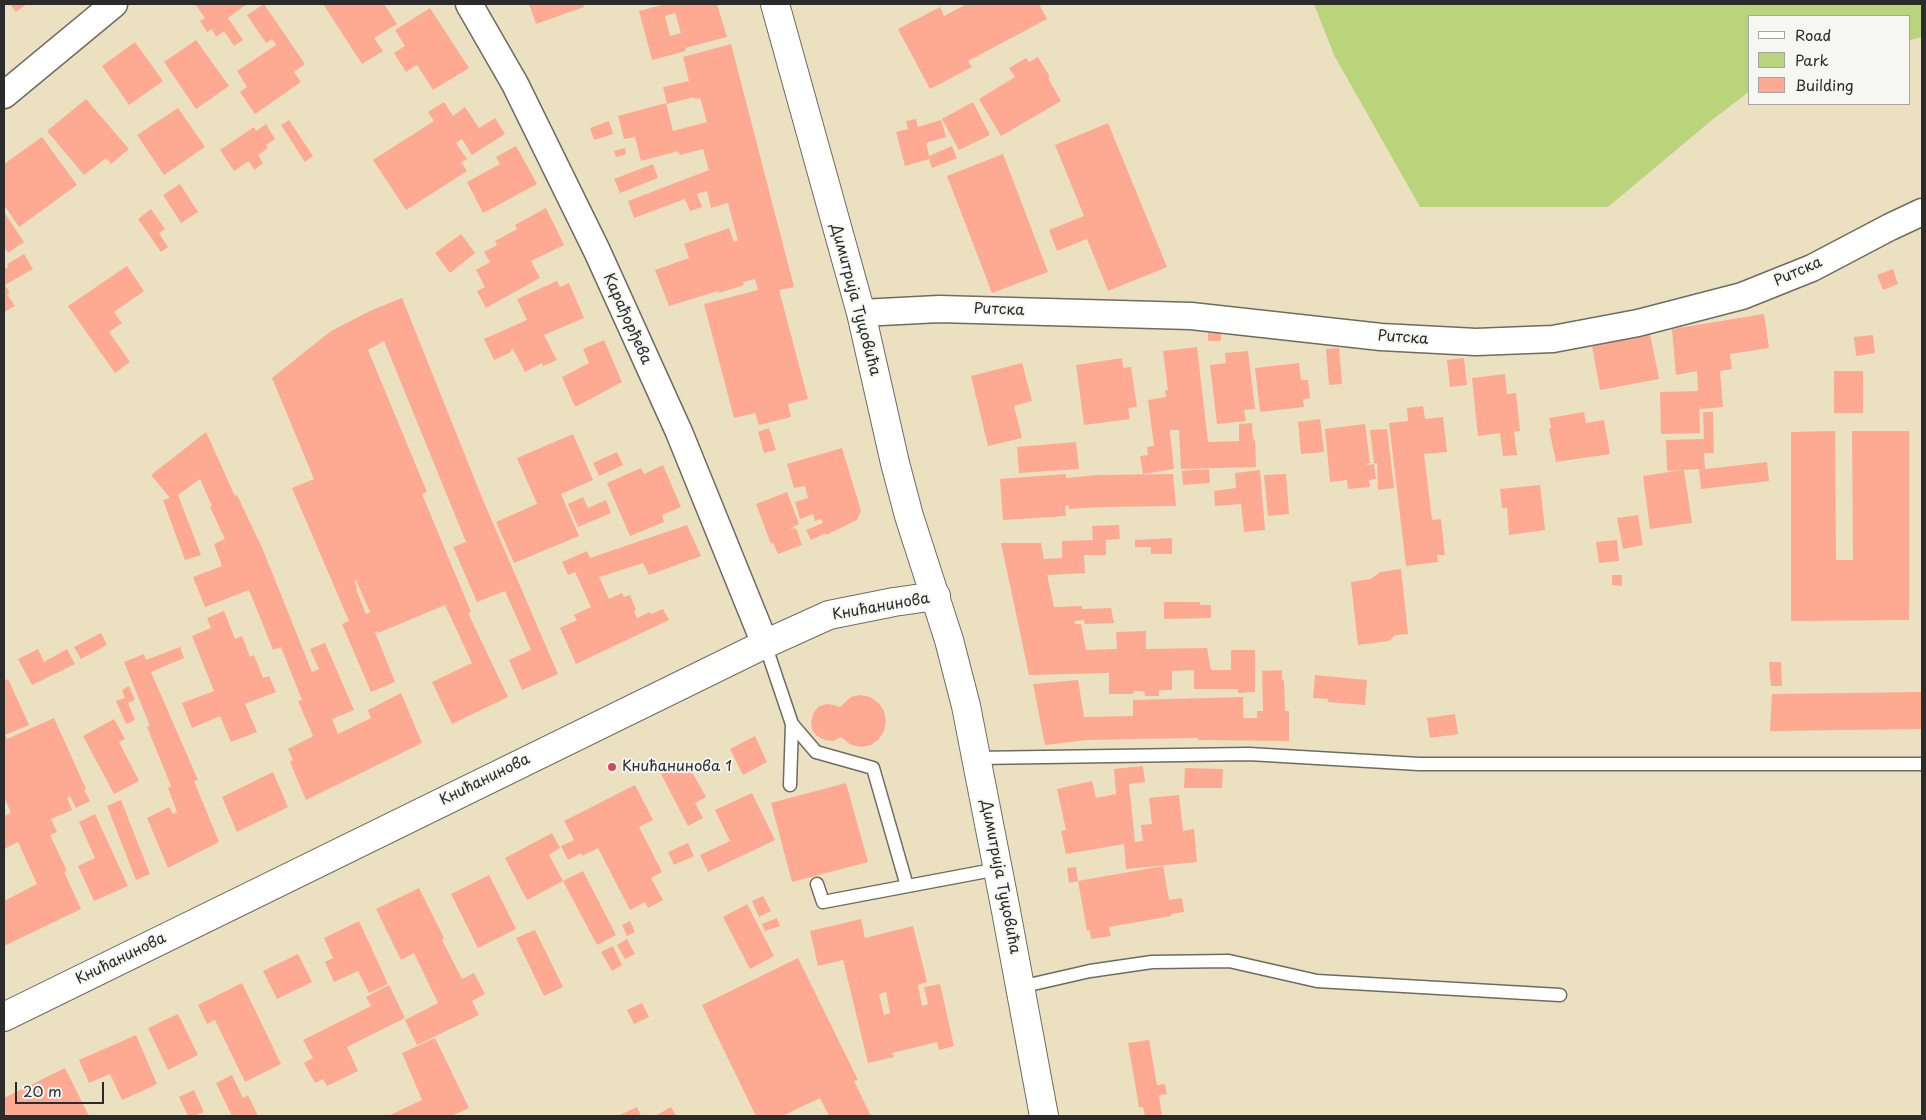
<!DOCTYPE html>
<html>
<head>
<meta charset="utf-8">
<style>
  body { margin:0 }
  #map { position:relative; width:1926px; height:1120px; overflow:hidden; background:#ebe1c0; font-family:"Playpen Sans",sans-serif }
  canvas { display:block }
  .frame { position:absolute; inset:0; border:5px solid #2b2b2b; pointer-events:none }
  .legend { position:absolute; left:1748px; top:15px; width:162px; height:90px; box-sizing:border-box; background:#f6f6f2; border:1px solid #a5a5a2; margin:0; padding:6px 9px; list-style:none; font-size:15px; color:#2b2b2b }
  .legend li { display:flex; align-items:center; gap:10px; height:25px }
  .legend b { width:25px; border:1px solid #a5a5a2 }
  .scale { position:absolute; left:15px; top:1082px; width:89px; height:22px; box-sizing:border-box; border:2px solid #2b2b2b; border-top:0; padding-left:6px; font-size:15px; line-height:18px; white-space:nowrap; color:#2b2b2b; -webkit-text-stroke:4px #f6f6f2; paint-order:stroke }
</style>
</head>
<body>
<div id="map">
<canvas width="1926" height="1120"></canvas>
<div class="frame"></div>
<ul class="legend">
<li><b style="height:6px;background:#fff"></b>Road</li>
<li><b style="height:14px;background:#b9d47a"></b>Park</li>
<li><b style="height:14px;background:#fea992"></b>Building</li>
</ul>
<div class="scale">20 m</div>
</div>
<script>
const ctx = document.querySelector('canvas').getContext('2d');
ctx.lineJoin = 'round';
function paint(path, color) {
  ctx.fillStyle = color;
  ctx.fill(path, 'evenodd');
}
function poly(rows) {
  const path = new Path2D();
  for (const r of rows) {
    path.moveTo(r[0], r[1]);
    for (let i = 2; i < r.length; i += 2) path.lineTo(r[i], r[i + 1]);
  }
  return path;
}
function trace(path, color, width, dash) {
  ctx.strokeStyle = color;
  ctx.lineWidth = width;
  ctx.lineCap = dash ? 'butt' : 'round';
  ctx.setLineDash(dash || []);
  ctx.stroke(path);
}
function write(font, color, halo, rows, align = 'center') {
  ctx.font = font + ' "Playpen Sans",sans-serif';
  ctx.lineWidth = 4;
  ctx.setLineDash([]);
  ctx.textBaseline = 'middle';
  ctx.strokeStyle = halo;
  ctx.fillStyle = color;
  for (const [text, x, y, turn = 0] of rows) {
    ctx.save();
    ctx.translate(x, y);
    ctx.rotate((+turn || 0) * Math.PI / 180);
    ctx.textAlign = isNaN(turn) ? turn : align;
    if (halo) ctx.strokeText(text, 0, 0);
    ctx.fillText(text, 0, 0);
    ctx.restore();
  }
}
paint(poly([
  [1314,4,1922,4,1922,37,1910,40,1910,16,1750,16,1750,91,1712,120,1608,207,1420,207,1334,55]
]), '#b9d47a');
paint(poly([
  [10,4,27,4,16,12],
  [195,4,247,4,228,18,243,40,234,46,224,31,216,37,212,29,207,32,200,21,205,18],
  [264,4,305,64,294,72,301,82,255,114,240,92,247,87,237,71,276,45,272,39,266,43,247,15],
  [323,4,384,4,397,24,374,38,383,51,362,64],
  [529,4,583,4,584,7,536,24],
  [666,4,717,4,727,37,685,48,686,51,652,60,639,11],
  [675,13,681,33,670,36,665,16],
  [967,4,1039,4,1047,19,968,61,972,67,930,89,898,29,940,7,944,16],
  [430,8,469,68,433,90,417,65,406,72,394,53,405,46,395,30],
  [196,40,229,86,196,109,164,62],
  [135,42,163,81,129,105,102,66],
  [731,44,794,287,779,290,808,399,788,404,791,417,759,425,755,413,734,418,704,304,758,290,755,279,743,282,744,285,719,293,718,291,669,306,655,270,689,258,684,244,729,228,734,242,738,241,728,203,711,208,707,191,697,194,702,207,690,211,685,199,634,218,628,201,709,170,703,149,680,155,678,151,641,161,635,137,624,139,618,116,666,103,673,131,707,122,700,98,694,99,694,97,667,104,663,87,689,81,683,57],
  [1038,57,1050,77,1048,78,1061,101,1001,136,979,99,1015,77,1009,68,1026,58,1029,62],
  [86,99,129,149,111,164,106,158,84,175,47,131],
  [444,102,453,116,465,107,479,128,495,118,505,134,472,155,462,139,456,143,467,159,461,162,467,171,406,210,373,160,434,121,428,112],
  [973,102,990,135,959,150,942,119],
  [178,108,205,147,164,175,137,135],
  [916,119,918,127,941,120,946,137,926,143,929,156,952,146,957,158,932,168,929,159,905,166,896,132,908,129,906,121],
  [289,120,313,156,305,162,281,125],
  [609,121,613,134,594,140,590,128],
  [1108,123,1167,267,1108,291,1087,239,1057,251,1049,230,1084,216,1055,145],
  [266,124,275,139,266,145,268,148,258,155,263,163,254,170,249,161,234,171,220,150,254,127,256,131],
  [42,137,77,185,19,227,4,205,4,164],
  [516,146,537,184,483,213,467,182,500,164,496,157],
  [625,148,626,154,616,157,614,151],
  [1003,154,1048,272,992,293,947,176],
  [653,164,658,178,620,193,614,179],
  [180,184,198,212,181,223,163,195],
  [546,208,564,245,531,261,540,278,486,308,477,291,485,287,476,270,490,262,484,252,497,245,495,241,517,229,515,225],
  [151,209,165,229,159,233,168,247,161,252,138,219],
  [4,212,24,242,8,253,4,247],
  [461,234,475,253,450,273,435,253],
  [24,254,33,269,5,285,10,293,7,294,15,306,4,312,4,270,8,267,7,264],
  [127,266,144,291,114,312,122,323,109,332,130,362,115,373,68,306],
  [1893,269,1898,284,1883,290,1877,275],
  [557,281,560,287,569,283,584,318,544,335,557,360,543,366,542,363,525,372,513,349,510,350,511,352,494,360,484,339,527,320,517,299],
  [402,298,483,500,558,674,522,690,509,660,531,650,505,591,477,602,453,547,466,542,384,341,368,350,427,492,422,494,471,612,468,613,508,697,452,724,432,682,472,663,445,605,378,633,378,631,375,632,395,682,371,692,342,624,349,621,292,488,314,479,272,378,331,331,372,310],
  [356,580,370,612,366,614,356,589,357,588,354,581],
  [1764,314,1769,348,1730,354,1732,369,1720,371,1723,407,1700,409,1699,403,1700,433,1661,434,1660,392,1698,391,1697,371,1676,375,1672,329],
  [1208,332,1221,332,1221,341,1208,341],
  [1650,334,1659,379,1600,390,1592,346],
  [1873,335,1875,353,1856,356,1854,337],
  [604,340,622,382,575,407,562,377,589,363,583,349],
  [1197,347,1208,442,1239,441,1239,424,1252,423,1253,440,1255,440,1256,467,1181,469,1179,430,1170,430,1170,433,1174,469,1143,474,1140,456,1148,455,1147,447,1154,446,1148,400,1166,397,1165,390,1168,390,1163,351],
  [1339,348,1342,384,1329,385,1326,349],
  [1248,351,1255,409,1244,410,1246,421,1217,424,1210,365,1226,363,1225,353],
  [1122,358,1123,368,1131,367,1137,407,1128,408,1130,419,1084,425,1076,365],
  [1464,358,1467,385,1450,387,1447,360],
  [1022,363,1032,401,1014,406,1022,438,988,446,971,376],
  [1299,363,1301,380,1308,380,1310,398,1303,399,1304,407,1260,412,1255,368],
  [1834,371,1863,371,1863,413,1834,413],
  [1505,374,1507,394,1516,393,1520,431,1514,432,1517,455,1503,456,1500,433,1478,436,1472,378],
  [1423,406,1425,419,1443,417,1447,452,1424,454,1432,520,1441,519,1445,555,1437,555,1438,562,1406,566,1389,423,1408,421,1407,408],
  [1584,412,1586,423,1604,420,1610,454,1556,462,1549,429,1551,428,1549,418],
  [1703,412,1713,412,1714,453,1704,453,1705,469,1767,462,1769,481,1701,489,1699,469,1684,470,1692,523,1650,529,1643,476,1682,470,1667,471,1666,440,1704,439],
  [1320,419,1324,452,1301,454,1298,422],
  [1365,424,1370,463,1367,463,1367,465,1374,464,1376,479,1369,480,1370,487,1348,489,1347,480,1330,482,1325,429],
  [769,428,776,450,764,453,758,432],
  [1387,429,1394,488,1378,490,1377,463,1374,463,1370,430],
  [1835,431,1836,560,1853,560,1852,431,1909,431,1909,620,1791,621,1791,432],
  [206,432,235,496,237,495,263,550,312,672,319,669,310,649,325,643,354,710,332,719,338,734,371,718,368,710,401,693,422,743,306,800,290,762,293,760,288,749,313,736,298,701,302,700,281,647,273,650,249,590,205,607,193,577,222,566,214,544,225,539,210,507,212,506,200,479,178,495,201,555,185,560,163,500,170,498,151,475],
  [573,434,593,480,561,494,579,536,514,563,496,522,537,504,517,458],
  [1076,442,1079,469,1019,473,1017,447],
  [842,448,861,511,857,520,826,535,826,533,811,540,806,530,823,523,821,519,815,521,813,514,800,519,795,502,808,498,805,486,794,488,787,464],
  [617,452,623,465,599,476,593,463],
  [663,465,681,507,662,515,664,522,630,536,607,483,641,468,644,474],
  [1209,469,1210,483,1183,485,1182,471],
  [1260,470,1265,530,1244,532,1241,504,1215,506,1214,491,1236,488,1235,473],
  [1066,474,1066,478,1098,475,1173,474,1176,506,1101,507,1069,509,1069,505,1065,506,1066,516,1003,520,1000,479],
  [1286,474,1289,514,1268,516,1264,475],
  [1540,485,1545,530,1509,535,1507,508,1502,508,1500,489],
  [787,492,799,524,791,528,791,529,796,528,802,545,778,554,773,543,771,544,756,504],
  [583,497,588,508,606,500,611,513,578,527,568,504],
  [1638,515,1643,545,1623,549,1617,518],
  [687,525,701,556,649,575,643,563,599,577,609,599,622,593,624,597,630,595,636,610,634,611,637,618,650,612,651,614,663,609,669,620,576,664,560,628,577,620,574,615,591,607,575,572,568,575,562,562,587,551,590,558],
  [1119,525,1120,539,1106,540,1106,555,1084,555,1085,573,1047,575,1054,607,1082,606,1082,609,1111,608,1114,623,1085,624,1084,620,1074,621,1075,624,1081,624,1086,650,1117,649,1116,632,1146,631,1146,649,1207,648,1211,670,1231,670,1231,650,1255,650,1255,692,1238,693,1238,689,1194,689,1194,670,1172,671,1172,690,1159,690,1159,696,1145,696,1144,691,1134,691,1133,694,1109,694,1109,673,1029,675,1001,543,1041,543,1044,559,1062,558,1062,541,1093,540,1092,526],
  [1172,538,1172,554,1151,554,1151,547,1135,547,1135,540],
  [1617,540,1619,561,1599,563,1596,542],
  [1401,569,1408,634,1395,635,1389,641,1358,645,1351,582,1371,579,1380,572],
  [1612,575,1622,575,1622,586,1612,585],
  [1164,602,1200,602,1200,605,1211,605,1211,618,1164,619],
  [224,611,235,639,242,636,250,657,254,655,263,678,269,676,276,692,245,704,257,732,231,742,220,716,192,728,182,703,214,691,192,636,211,628,207,618],
  [101,633,107,645,81,659,74,647],
  [180,647,184,658,151,672,198,780,194,781,219,842,168,868,147,818,169,807,173,814,177,812,168,788,171,786,147,727,150,726,124,662,144,654,146,660],
  [38,649,44,662,67,649,75,664,32,685,18,659],
  [1769,662,1781,662,1782,686,1771,686],
  [1282,670,1282,680,1284,680,1285,711,1289,711,1289,741,1198,740,1198,738,1133,739,1087,740,1045,745,1033,684,1078,680,1084,717,1133,716,1133,700,1243,697,1243,718,1257,718,1257,711,1263,711,1262,671],
  [1315,675,1367,680,1365,705,1328,702,1328,699,1313,698],
  [8,679,29,725,5,735,7,739,54,718,86,789,84,790,90,801,76,808,70,796,67,798,72,810,51,819,57,832,50,835,67,871,64,872,81,909,4,946,4,901,37,884,18,842,4,849,4,816,11,813,4,797,4,681],
  [129,686,135,700,128,703,135,720,126,724,116,701,125,698,122,690],
  [1922,692,1922,729,1770,731,1772,694],
  [860,695,870,697,879,703,884,711,886,721,884,731,879,739,871,745,861,747,851,745,841,737,833,741,825,740,817,736,812,730,811,722,813,714,818,707,826,704,834,705,840,707,851,697],
  [1455,714,1458,734,1430,738,1427,718],
  [114,719,125,739,119,742,139,781,114,794,83,736],
  [755,736,767,762,743,775,730,749],
  [686,761,706,797,695,803,703,818,688,826,661,774],
  [1143,766,1145,782,1129,784,1135,842,1143,841,1141,825,1152,824,1149,798,1179,795,1183,831,1194,829,1197,862,1126,869,1124,844,1066,854,1061,831,1066,830,1057,789,1092,781,1096,798,1116,794,1114,769],
  [1185,768,1223,769,1222,788,1184,788],
  [273,772,288,807,237,832,222,797],
  [846,783,868,862,792,882,771,803],
  [635,785,653,820,639,827,662,872,651,878,663,900,648,908,645,902,630,910,598,848,582,856,581,853,568,860,561,846,574,840,564,821],
  [752,793,775,840,708,872,700,855,730,841,715,810],
  [121,800,150,874,136,880,107,806],
  [95,814,128,886,94,901,78,866,95,858,79,822],
  [552,833,560,848,549,855,563,881,583,871,616,935,597,945,563,881,527,900,505,858],
  [688,843,694,856,674,865,668,852],
  [1163,866,1169,900,1182,898,1184,912,1171,914,1171,916,1109,927,1111,936,1091,939,1090,930,1087,931,1078,881],
  [1076,867,1078,881,1069,883,1067,868],
  [489,875,516,929,478,948,451,894],
  [419,888,444,938,442,940,462,979,474,973,485,994,472,1001,479,1015,417,1045,405,1020,438,1003,414,953,401,960,376,909],
  [763,896,771,911,759,917,752,901],
  [747,904,774,956,750,969,723,917],
  [777,918,780,926,765,931,762,924],
  [861,919,865,938,913,926,927,982,918,985,922,1006,928,1004,924,987,940,984,954,1046,939,1050,937,1042,892,1053,894,1057,868,1063,843,960,818,966,810,931],
  [886,992,890,1013,884,1015,879,994],
  [359,921,388,984,369,993,358,971,334,982,325,962,333,958,324,938],
  [630,921,635,932,627,936,622,925],
  [535,930,563,987,544,996,516,938],
  [627,939,635,954,625,959,617,945],
  [613,946,622,965,612,971,601,952],
  [298,954,312,982,277,999,263,971],
  [798,958,858,1080,854,1081,871,1116,829,1116,820,1098,782,1116,756,1116,702,1005],
  [242,983,281,1064,245,1082,215,1020,207,1024,198,1005],
  [389,985,405,1018,347,1047,358,1071,327,1086,323,1079,315,1083,304,1063,313,1058,303,1040,371,1006,366,997],
  [642,1003,649,1017,634,1024,627,1010],
  [178,1014,198,1055,168,1070,148,1028],
  [136,1035,157,1084,122,1100,110,1074,89,1083,79,1060],
  [435,1038,469,1108,451,1116,388,1116,422,1100,402,1053],
  [1149,1040,1157,1085,1165,1084,1167,1094,1159,1095,1162,1116,1145,1116,1143,1107,1139,1107,1128,1043],
  [65,1068,89,1116,4,1116,4,1098],
  [232,1075,243,1098,248,1095,258,1116,232,1116,216,1083],
  [194,1090,204,1112,194,1116,188,1116,179,1097],
  [637,1107,641,1116,618,1116],
  [671,1107,676,1116,655,1116]
]), '#fea992');
const lane = poly([
  [765,644,792,724,790,785],
  [792,724,816,752,873,768,907,886],
  [976,758,1249,754,1419,764,1922,764],
  [817,884,823,902,998,869],
  [1020,987,1090,971,1152,962,1229,961,1317,981,1560,995]
]);
const street = poly([
  [469,4,515,84,597,251,679,432,765,644],
  [4,95,114,4],
  [861,313,939,309,1191,316,1381,337,1476,342,1553,339,1638,323,1742,296,1812,268,1890,227,1922,212]
]);
const secondary = poly([
  [775,4,861,313,895,463,909,516,949,640,966,706,1006,911,1044,1116],
  [4,1017,765,644,829,615,894,602,936,596]
]);
trace(lane, '#6e6b5f', 15);
trace(street, '#6e6b5f', 29);
trace(secondary, '#6e6b5f', 30);
trace(lane, '#fff', 12);
trace(street, '#fff', 26);
trace(secondary, '#fff', 28);
for (const [x, y, r, color] of [
  [612,767,5,"#d1495b"]
]) {
  const dot = new Path2D();
  dot.arc(x, y, r, 0, 2 * Math.PI);
  ctx.fillStyle = color;
  ctx.fill(dot);
  trace(dot, '#f6f6f2', 2);
}
write('15px', '#2b2b2b', '#f6f6f2', [
  ["Ритска",1798,272,-24],
  ["Димитрија Туцовића",855,300,75],
  ["Ритска",999,310,2],
  ["Карађорђева",627,319,66],
  ["Ритска",1403,338,4],
  ["Книћанинова",881,607,-10],
  ["Книћанинова",485,780,-26],
  ["Димитрија Туцовића",1000,877,79],
  ["Книћанинова",121,959,-26]
]);
write('15px', '#2b2b2b', '#f6f6f2', [
  ["Книћанинова 1",622,767]
], 'left');
</script>
</body>
</html>
